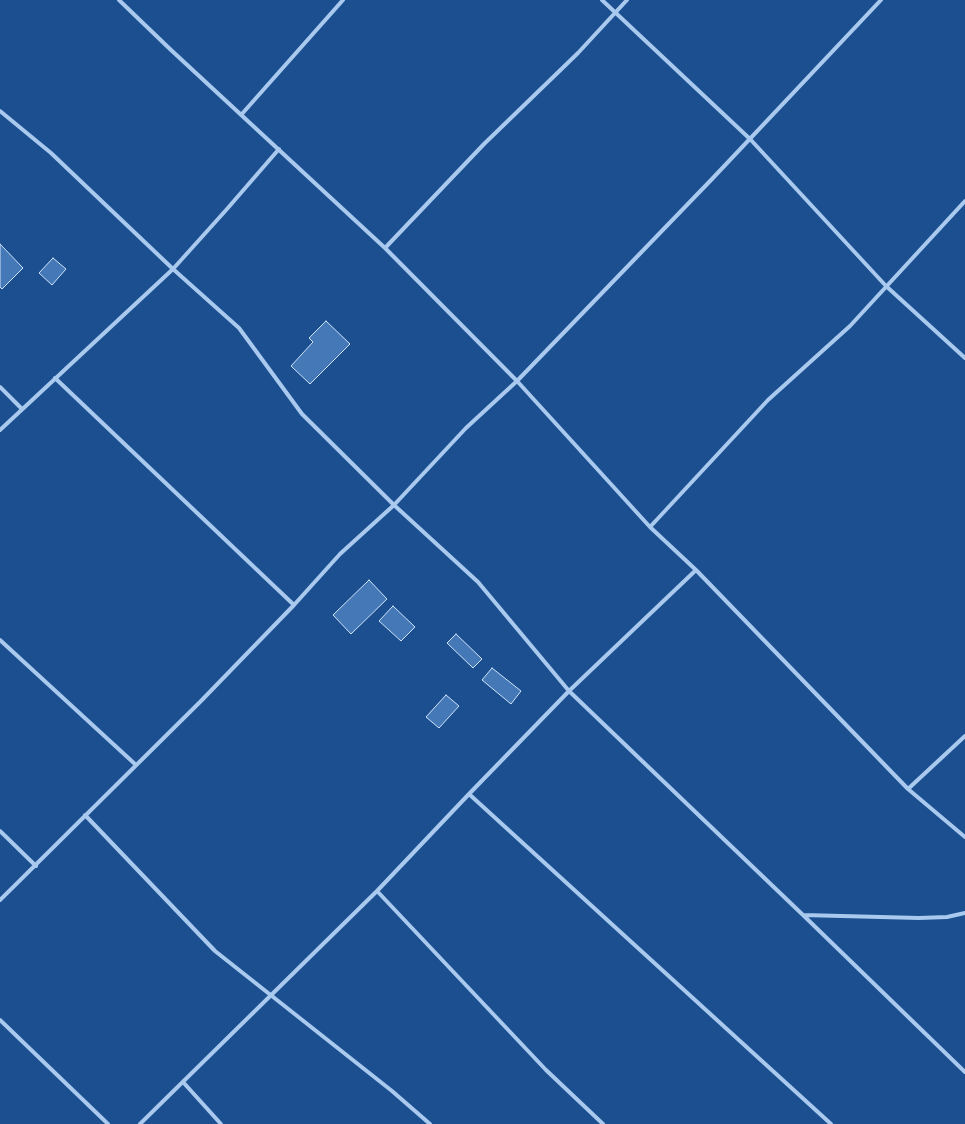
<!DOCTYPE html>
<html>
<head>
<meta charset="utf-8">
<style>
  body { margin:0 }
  canvas { display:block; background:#1b4f8f }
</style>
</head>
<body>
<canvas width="965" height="1124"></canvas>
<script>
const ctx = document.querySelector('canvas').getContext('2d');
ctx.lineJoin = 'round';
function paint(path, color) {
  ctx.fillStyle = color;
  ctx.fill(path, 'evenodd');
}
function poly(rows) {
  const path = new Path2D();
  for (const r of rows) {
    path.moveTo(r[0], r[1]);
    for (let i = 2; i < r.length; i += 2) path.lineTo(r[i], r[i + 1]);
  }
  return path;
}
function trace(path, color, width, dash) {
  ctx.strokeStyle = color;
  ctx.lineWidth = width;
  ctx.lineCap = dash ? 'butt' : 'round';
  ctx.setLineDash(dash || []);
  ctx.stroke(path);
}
const building = poly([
  [0,244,23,268,2,289,0,287,0,244],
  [53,258,66,269,52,285,39,273,53,258],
  [326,321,350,344,310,384,291,366,313,342,309,338,326,321],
  [369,580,387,599,351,634,333,615,369,580],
  [393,606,415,627,401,641,379,621,393,606],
  [456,634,482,659,473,668,447,643,456,634],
  [492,668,521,691,511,704,482,680,492,668],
  [446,695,459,706,439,728,426,717,446,695]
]);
paint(building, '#4478b7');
trace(building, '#cfe3fa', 1);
trace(poly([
  [119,0,171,50,385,248,517,381,650,527,696,570,908,789,965,837],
  [602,0,750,139,886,286,965,358],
  [0,111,51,153,173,269,239,328,302,414,394,505,478,582,569,691,803,915,965,1072],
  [241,115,343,0],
  [385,248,484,144,578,53,627,0],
  [55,378,294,605],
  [0,387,22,409],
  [0,430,173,269,227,209,279,149],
  [650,527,768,400,850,326,965,201],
  [0,640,136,765],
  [908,789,965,736],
  [469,794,831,1124],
  [85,815,215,951,392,1091,430,1124],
  [0,831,36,866],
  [377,891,546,1070,603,1124],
  [0,900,201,701,294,605,340,554,394,505,466,428,517,381,712,179,881,0],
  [803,915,919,918,947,917,965,913],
  [0,1020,108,1124],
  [183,1082,221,1124],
  [140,1124,377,891,469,794,569,691,696,570]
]), '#a9c9ee', 4);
</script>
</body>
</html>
